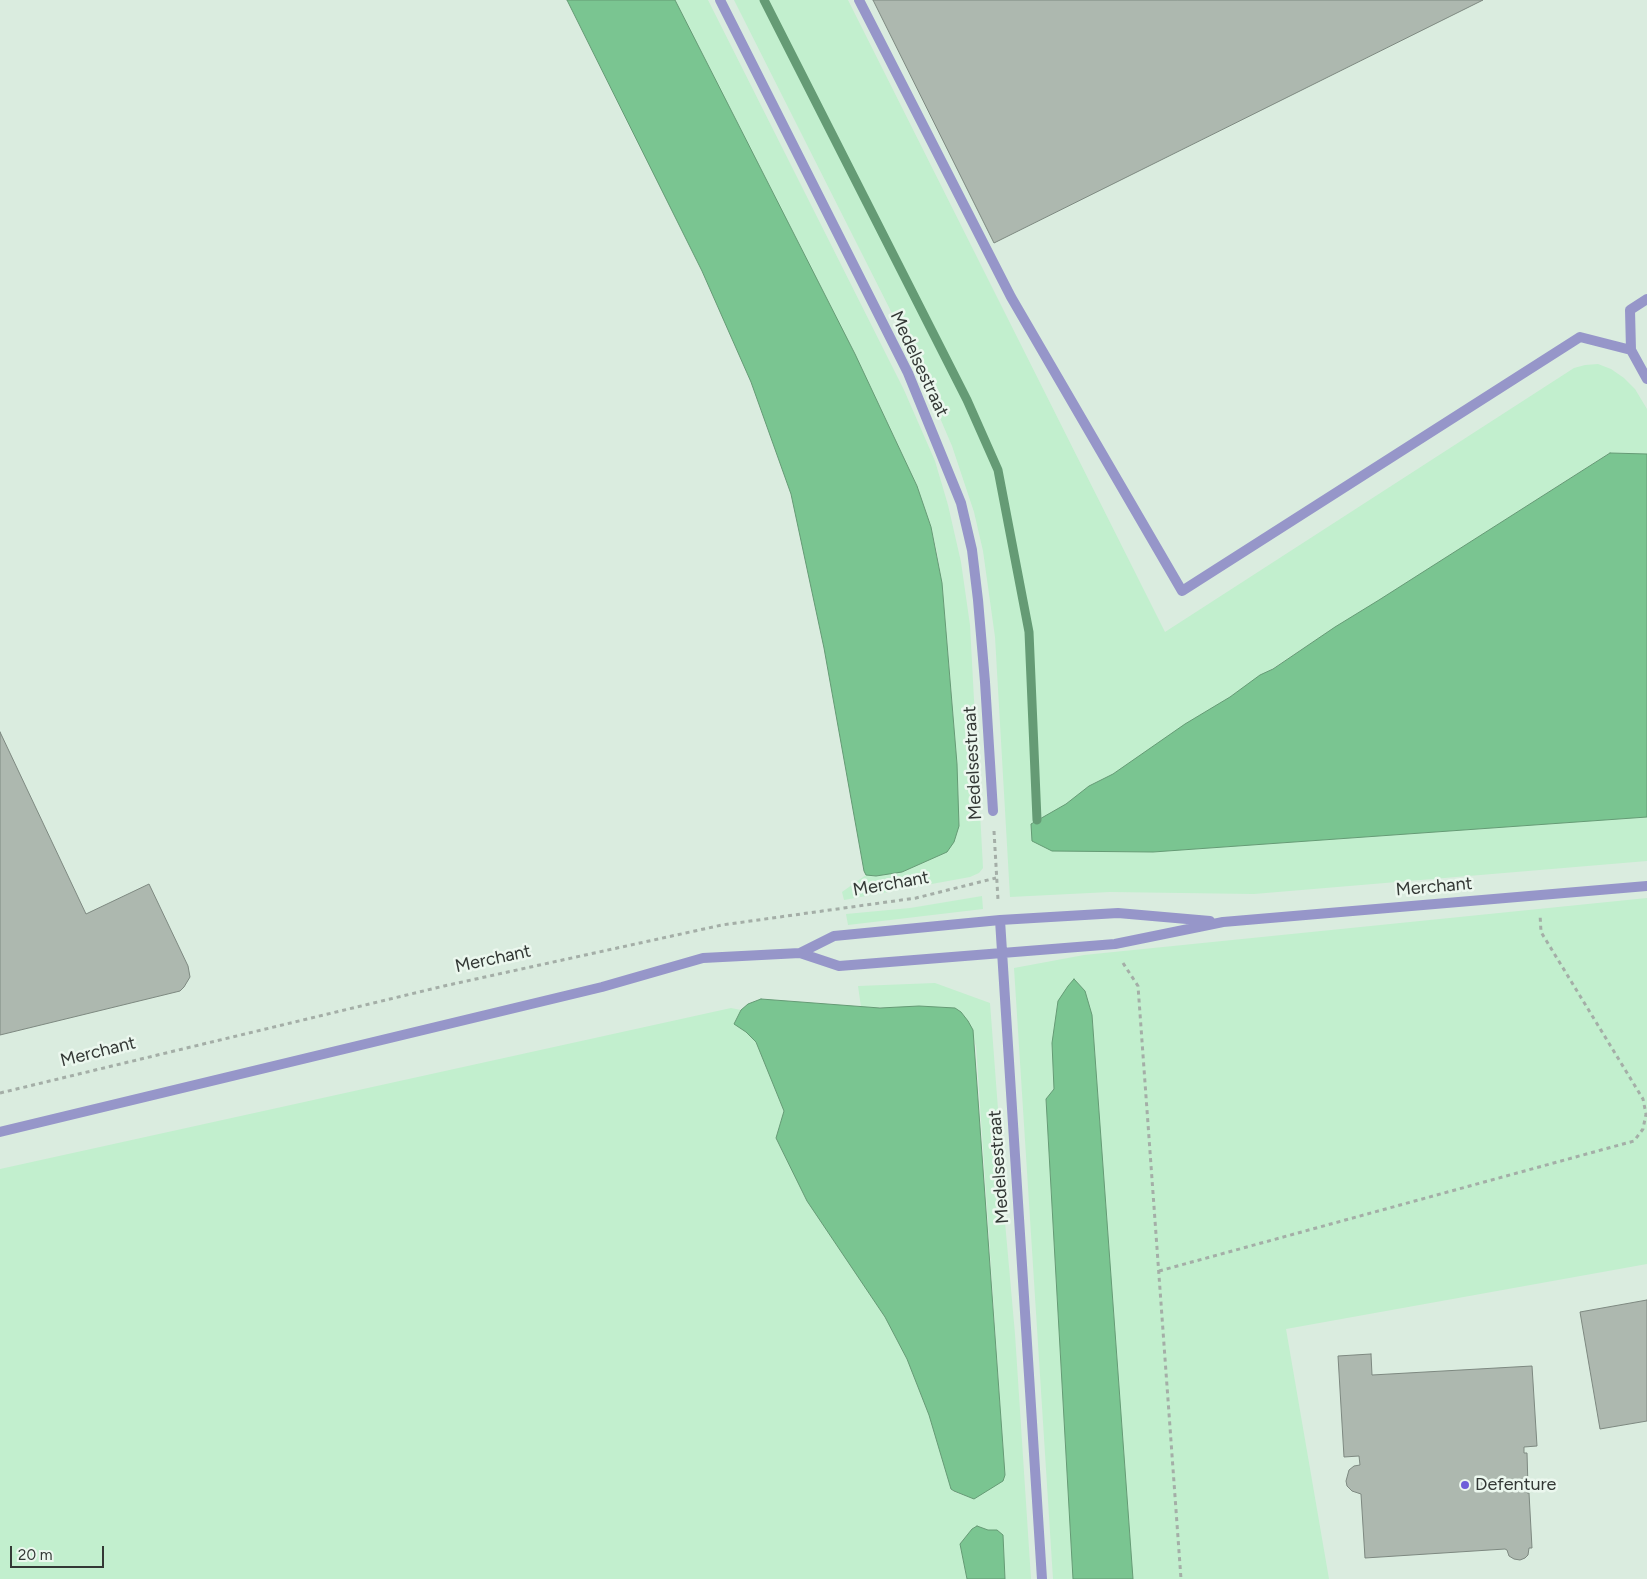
<!DOCTYPE html>
<html>
<head>
<meta charset="utf-8">
<style>
  body { margin:0 }
  #map { position:relative; width:1647px; height:1579px; overflow:hidden; background:#ebf7ee; font-family:Figtree,sans-serif }
  canvas { display:block }
  .scale { position:absolute; left:10px; top:1546px; width:94px; height:22px; box-sizing:border-box; border:2px solid #333835; border-top:0; padding-left:6px; font-size:15px; line-height:18px; white-space:nowrap; color:#333835; -webkit-text-stroke:4px #ebf7ee; paint-order:stroke }
</style>
</head>
<body>
<div id="map">
<canvas width="1647" height="1579"></canvas>
<div class="scale">20 m</div>
</div>
<script>
const ctx = document.querySelector('canvas').getContext('2d');
ctx.lineJoin = 'round';
function paint(path, color) {
  ctx.fillStyle = color;
  ctx.fill(path, 'evenodd');
}
function poly(rows) {
  const path = new Path2D();
  for (const r of rows) {
    path.moveTo(r[0], r[1]);
    for (let i = 2; i < r.length; i += 2) path.lineTo(r[i], r[i + 1]);
  }
  return path;
}
function trace(path, color, width, dash) {
  ctx.strokeStyle = color;
  ctx.lineWidth = width;
  ctx.lineCap = dash ? 'butt' : 'round';
  ctx.setLineDash(dash || []);
  ctx.stroke(path);
}
function write(font, color, halo, rows, align = 'center') {
  ctx.font = font + ' Figtree,sans-serif';
  ctx.lineWidth = 5;
  ctx.setLineDash([]);
  ctx.textBaseline = 'middle';
  ctx.strokeStyle = halo;
  ctx.fillStyle = color;
  for (const [text, x, y, turn = 0] of rows) {
    ctx.save();
    ctx.translate(x, y);
    ctx.rotate((+turn || 0) * Math.PI / 180);
    ctx.textAlign = isNaN(turn) ? turn : align;
    if (halo) ctx.strokeText(text, 0, 0);
    ctx.fillText(text, 0, 0);
    ctx.restore();
  }
}
paint(poly([
  [0,0,1647,0,1647,1579,0,1579]
]), '#daecdf');
paint(poly([
  [675,0,708,0,904,390,935,461,948,505,961,562,970,625,983,868,979,873,970,877,844,900,842,892,866,875,876,876,902,872,947,852,957,764,950,673,942,583,937,552,931,527,917,486,855,354],
  [734,0,848,0,1165,632,1574,368,1585,365,1598,364,1611,369,1624,378,1635,389,1647,409,1647,454,1609,453,1379,600,1335,627,1113,774,1089,786,1066,804,1031,824,1052,851,1153,852,1647,817,1647,861,1254,894,1110,892,1010,897,995,637,983,551,974,512,952,446,913,355],
  [982,896,983,909,848,925,846,914,910,908],
  [1647,898,1647,1264,1286,1329,1329,1579,1133,1579,1092,1015,1085,991,1052,1043,1054,1089,1046,1099,1073,1579,1053,1579,1014,968,1084,955],
  [935,983,990,1003,1004,1189,1005,1222,1015,1334,1031,1579,1005,1579,1003,1535,997,1530,988,1530,977,1526,972,1529,960,1544,967,1579,0,1579,0,1169,731,1008,741,1010,735,1024,746,1032,756,1042,784,1111,776,1138,807,1201,885,1317,907,1359,929,1415,951,1489,954,1492,974,1499,1005,1475,976,1046,961,1012,955,1008,861,1007,858,986]
]), '#c2efce');
const water = poly([
  [567,0,675,0,855,354,917,486,931,527,942,583,957,764,959,826,954,842,947,852,902,872,876,876,866,875,864,871,824,648,791,494,751,382,702,271,567,0],
  [1610,453,1647,454,1647,817,1153,852,1052,851,1032,841,1031,824,1066,804,1089,786,1113,774,1185,724,1230,697,1260,675,1273,669,1335,627,1379,600,1610,453],
  [1074,979,1085,991,1092,1015,1133,1579,1073,1579,1046,1099,1054,1089,1052,1043,1058,1001,1068,986,1074,979],
  [761,999,880,1008,919,1006,955,1008,961,1012,968,1021,973,1030,1005,1475,1003,1481,974,1499,954,1491,951,1489,929,1415,907,1359,885,1317,807,1201,776,1138,784,1111,756,1042,746,1032,734,1024,741,1010,748,1004,761,999],
  [977,1526,988,1530,997,1530,1003,1535,1005,1579,967,1579,960,1544,972,1529,977,1526]
]);
paint(water, '#7ac591');
trace(water, '#659b75', 1);
trace(poly([
  [764,0,967,400,998,470,1029,632,1037,820]
]), '#659b75', 9);
const building = poly([
  [873,0,1483,0,994,243,873,0],
  [0,732,86,914,149,884,188,966,190,977,184,987,180,991,0,1035,0,732],
  [1647,1300,1647,1421,1600,1429,1580,1312,1647,1300],
  [1371,1354,1372,1375,1532,1366,1537,1446,1524,1447,1524,1453,1527,1453,1528,1487,1526,1487,1527,1493,1529,1493,1532,1548,1529,1548,1528,1555,1525,1558,1520,1560,1514,1559,1509,1556,1507,1550,1505,1549,1365,1558,1361,1494,1352,1491,1347,1486,1346,1481,1349,1470,1354,1466,1360,1465,1359,1456,1344,1457,1338,1356,1371,1354]
]);
paint(building, '#adb8af');
trace(building, '#7e8981', 1);
trace(poly([
  [994,831,998,900],
  [1123,963,1138,986,1181,1579],
  [0,1093,444,986,722,925,916,898,996,878],
  [1159,1271,1634,1141,1643,1129,1646,1114,1643,1099,1541,932,1540,914]
]), '#a4aea7', 3, [4, 4]);
trace(poly([
  [859,0,1011,297,1182,591,1580,337,1631,350,1647,379],
  [1631,350,1630,310,1647,299]
]), '#9696c9', 10);
trace(poly([
  [720,0,908,373,961,503,972,550,978,600,985,682,993,811],
  [1000,920,1042,1579],
  [800,953,834,936,1000,920,1118,913,1210,921],
  [0,1132,602,987,703,958,800,953,839,966,1115,944,1223,922,1647,886]
]), '#9696c9', 10);
for (const [x, y, r, color] of [
  [1465,1485,5,"#6e5fd9"]
]) {
  const dot = new Path2D();
  dot.arc(x, y, r, 0, 2 * Math.PI);
  ctx.fillStyle = color;
  ctx.fill(dot);
  trace(dot, '#ebf7ee', 2);
}
write('18px', '#333835', '#ebf7ee', [
  ["Medelsestraat",919,364,65],
  ["Medelsestraat",973,763,-93],
  ["Merchant",891,884,-10],
  ["Merchant",1434,887,-5],
  ["Merchant",493,959,-12],
  ["Merchant",98,1052,-14],
  ["Medelsestraat",999,1167,-94]
]);
write('18px', '#333835', '#ebf7ee', [
  ["Defenture",1475,1485]
], 'left');
</script>
</body>
</html>
